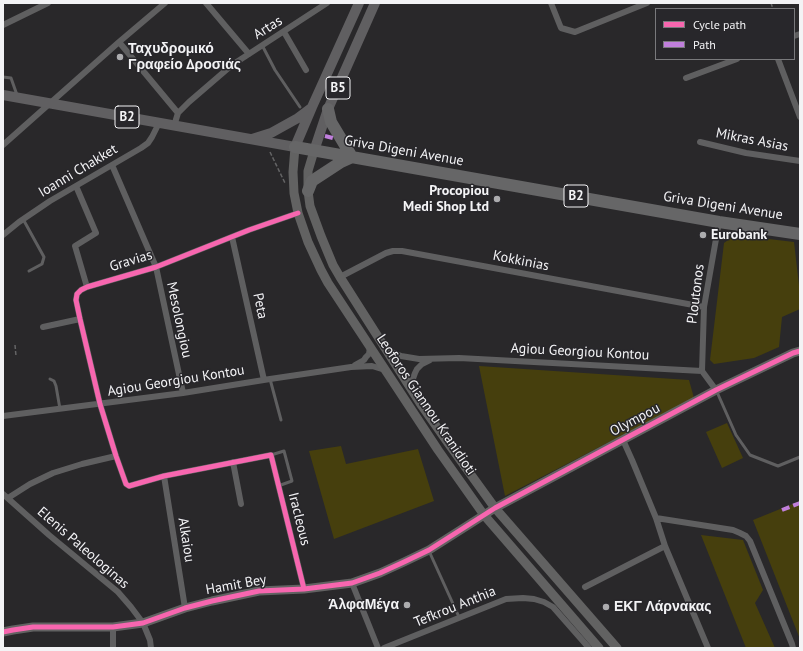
<!DOCTYPE html>
<html>
<head>
<meta charset="utf-8">
<style>
  body { margin:0 }
  #map { position:relative; width:803px; height:651px; overflow:hidden; background:#29282a; font-family:"PT Sans",sans-serif }
  canvas { display:block }
  .frame { position:absolute; inset:0; border:4px solid #f3f3f5; pointer-events:none }
  .legend { position:absolute; left:655px; top:8px; width:140px; height:52px; box-sizing:border-box; background:#28272b; border:1px solid #79797c; margin:0; padding:5px 7px; list-style:none; font-size:12px; color:#f3f3f5 }
  .legend li { display:flex; align-items:center; gap:8px; height:20px }
  .legend b { width:20px; border:1px solid #79797c }
</style>
</head>
<body>
<div id="map">
<canvas width="803" height="651"></canvas>
<div class="frame"></div>
<ul class="legend">
<li><b style="height:5px;background:#f766af"></b>Cycle path</li>
<li><b style="height:5px;background:#c07fdc"></b>Path</li>
</ul>
</div>
<script>
const ctx = document.querySelector('canvas').getContext('2d');
ctx.lineJoin = 'round';
function paint(path, color) {
  ctx.fillStyle = color;
  ctx.fill(path, 'evenodd');
}
function poly(rows) {
  const path = new Path2D();
  for (const r of rows) {
    path.moveTo(r[0], r[1]);
    for (let i = 2; i < r.length; i += 2) path.lineTo(r[i], r[i + 1]);
  }
  return path;
}
function trace(path, color, width, dash) {
  ctx.strokeStyle = color;
  ctx.lineWidth = width;
  ctx.lineCap = dash ? 'butt' : 'round';
  ctx.setLineDash(dash || []);
  ctx.stroke(path);
}
function write(font, color, halo, rows, align = 'center') {
  ctx.font = font + ' "PT Sans",sans-serif';
  ctx.lineWidth = 3;
  ctx.setLineDash([]);
  ctx.textBaseline = 'middle';
  ctx.strokeStyle = halo;
  ctx.fillStyle = color;
  for (const [text, x, y, turn = 0] of rows) {
    ctx.save();
    ctx.translate(x, y);
    ctx.rotate((+turn || 0) * Math.PI / 180);
    ctx.textAlign = isNaN(turn) ? turn : align;
    if (halo) ctx.strokeText(text, 0, 0);
    ctx.fillText(text, 0, 0);
    ctx.restore();
  }
}
paint(poly([
  [735,235,794,242,800,294,800,309,782,317,779,347,754,358,714,364,710,360,724,243],
  [479,366,689,380,694,398,505,496],
  [727,423,743,458,722,468,706,432],
  [341,446,346,464,418,449,434,501,334,539,309,451],
  [800,501,800,639,753,520],
  [701,535,743,540,763,590,755,603,775,648,746,648]
]), '#463f0d');
trace(poly([
  [771,3,773,9],
  [270,152,285,183],
  [15,345,16,356]
]), '#646465', 1.5, [4, 2]);
trace(poly([
  [262,45,275,70,300,107],
  [3,77,11,78,17,95],
  [23,219,44,257,42,264,29,271],
  [50,379,54,381,56,386,60,409],
  [270,379,281,420],
  [717,392,736,435,750,455,778,466,800,457],
  [271,455,284,451,292,481,278,486],
  [429,551,459,617]
]), '#5f5f60', 3);
trace(poly([
  [206,3,249,54],
  [551,3,561,28,575,32,647,3],
  [3,25,48,3],
  [284,32,306,70],
  [794,36,800,34],
  [119,42,178,113],
  [778,59,800,117],
  [686,78,737,59],
  [174,126,178,113,189,102,232,65,327,3],
  [700,142,746,153,800,161],
  [3,145,119,42,165,3],
  [112,165,156,267,183,393],
  [76,186,96,233,75,246,87,287],
  [298,213,249,230,156,267,87,287,81,290,77,294,76,300,80,319,100,404,116,456,126,484,129,486,164,476,271,455,304,589],
  [3,235,19,222,50,201,141,148,148,143,152,137,159,123],
  [232,237,264,380],
  [340,277,386,253,393,251,402,251,704,307],
  [43,327,80,319],
  [387,350,401,356,419,359,459,358,702,371,716,390],
  [355,365,364,360,366,357,369,354,370,347],
  [702,371,704,307,719,222],
  [410,387,415,373,417,369,422,364,430,360],
  [3,416,183,393,270,379,351,367,372,366,385,370],
  [623,440,632,460,656,518,665,546,708,648],
  [233,462,241,504],
  [164,476,185,608],
  [3,494,49,535,118,592,131,607,143,623,150,640,151,648],
  [8,498,30,484,53,473,82,464,116,456],
  [656,518,733,530,740,533,746,536,750,541,792,644,793,648],
  [352,583,378,648],
  [585,587,665,546],
  [113,648,113,627],
  [384,648,506,599,523,598,534,599,544,602,553,607,589,648]
]), '#5f5f60', 6);
trace(poly([
  [295,147,293,172,294,193,298,213,308,242,321,270,328,283,438,450,484,515,599,648],
  [314,151,308,171,308,191,310,206,321,236,333,265,340,277,422,406,448,443,495,508,617,648],
  [3,632,13,630,33,627,113,627,143,623,185,608,212,601,259,591,304,589,352,583,380,573,404,562,429,550,495,508,716,390,793,353,800,351]
]), '#626262', 9);
trace(poly([
  [3,95,295,147,312,107,359,3],
  [252,139,271,133,298,118,310,109],
  [314,151,328,109,375,3]
]), '#605f61', 10);
trace(poly([
  [328,109,331,122,352,157],
  [295,147,719,222,800,234],
  [308,191,312,181,341,162,352,157]
]), '#666667', 12);
trace(poly([
  [325,136,333,138],
  [782,510,800,503]
]), '#c07fdc', 4, [8, 4]);
trace(poly([
  [298,213,249,230,156,267,87,287,81,290,77,294,76,300,80,319,100,404,116,456,126,484,129,486,164,476,271,455,304,589],
  [3,632,13,630,33,627,113,627,143,623,185,608,212,601,259,591,304,589,352,583,380,573,404,562,429,550,495,508,716,390,793,353,800,351]
]), '#f766af', 5);
for (const [x, y, r, color] of [
  [120,57,4,"#acacae"],
  [497,199,4,"#acacae"],
  [703,235,4,"#acacae"],
  [407,605,4,"#acacae"],
  [606,607,4,"#acacae"]
]) {
  const dot = new Path2D();
  dot.arc(x, y, r, 0, 2 * Math.PI);
  ctx.fillStyle = color;
  ctx.fill(dot);
  trace(dot, '#28272b', 1.5);
}
for (const [x, y, w] of [
  [338,88,24],
  [127,117,24],
  [576,196,24]
]) {
  const box = new Path2D();
  box.roundRect(x - w / 2, y - 11, w, 22, 3);
  ctx.fillStyle = '#28272b';
  ctx.fill(box);
  trace(box, '#f3f3f5', 1);
}
write('bold 13px', '#f3f3f5', null, [
  ["B5",338,88],
  ["B2",127,117],
  ["B2",576,196]
]);
write('14px', '#f3f3f5', '#28272b', [
  ["Artas",268,28,-32],
  ["Mikras Asias",752,140,11],
  ["Griva Digeni Avenue",404,151,10],
  ["Ioanni Chakket",78,171,-31],
  ["Griva Digeni Avenue",723,206,9],
  ["Gravias",131,261,-17],
  ["Kokkinias",521,261,11],
  ["Ploutonos",696,294,-83],
  ["Peta",260,306,78],
  ["Mesolongiou",179,320,78],
  ["Agiou Georgiou Kontou",580,352,3],
  ["Agiou Georgiou Kontou",176,381,-9],
  ["Leoforos Giannou Kranidioti",426,405,56],
  ["Olympou",635,420,-28],
  ["Iracleous",299,519,76],
  ["Alkaiou",186,540,81],
  ["Elenis Paleologinas",83,548,41],
  ["Hamit Bey",236,585,-10],
  ["Tefkrou Anthia",455,607,-22]
]);
write('bold 14px', '#f3f3f5', '#28272b', [
  ["Ταχυδρομικό",128,49],
  ["Γραφείο Δροσιάς",128,65],
  ["Procopiou",489,191,"right"],
  ["Medi Shop Ltd",489,207,"right"],
  ["Eurobank",711,235],
  ["ΆλφαΜέγα",399,605,"right"],
  ["ΕΚΓ Λάρνακας",614,607]
], 'left');
</script>
</body>
</html>
